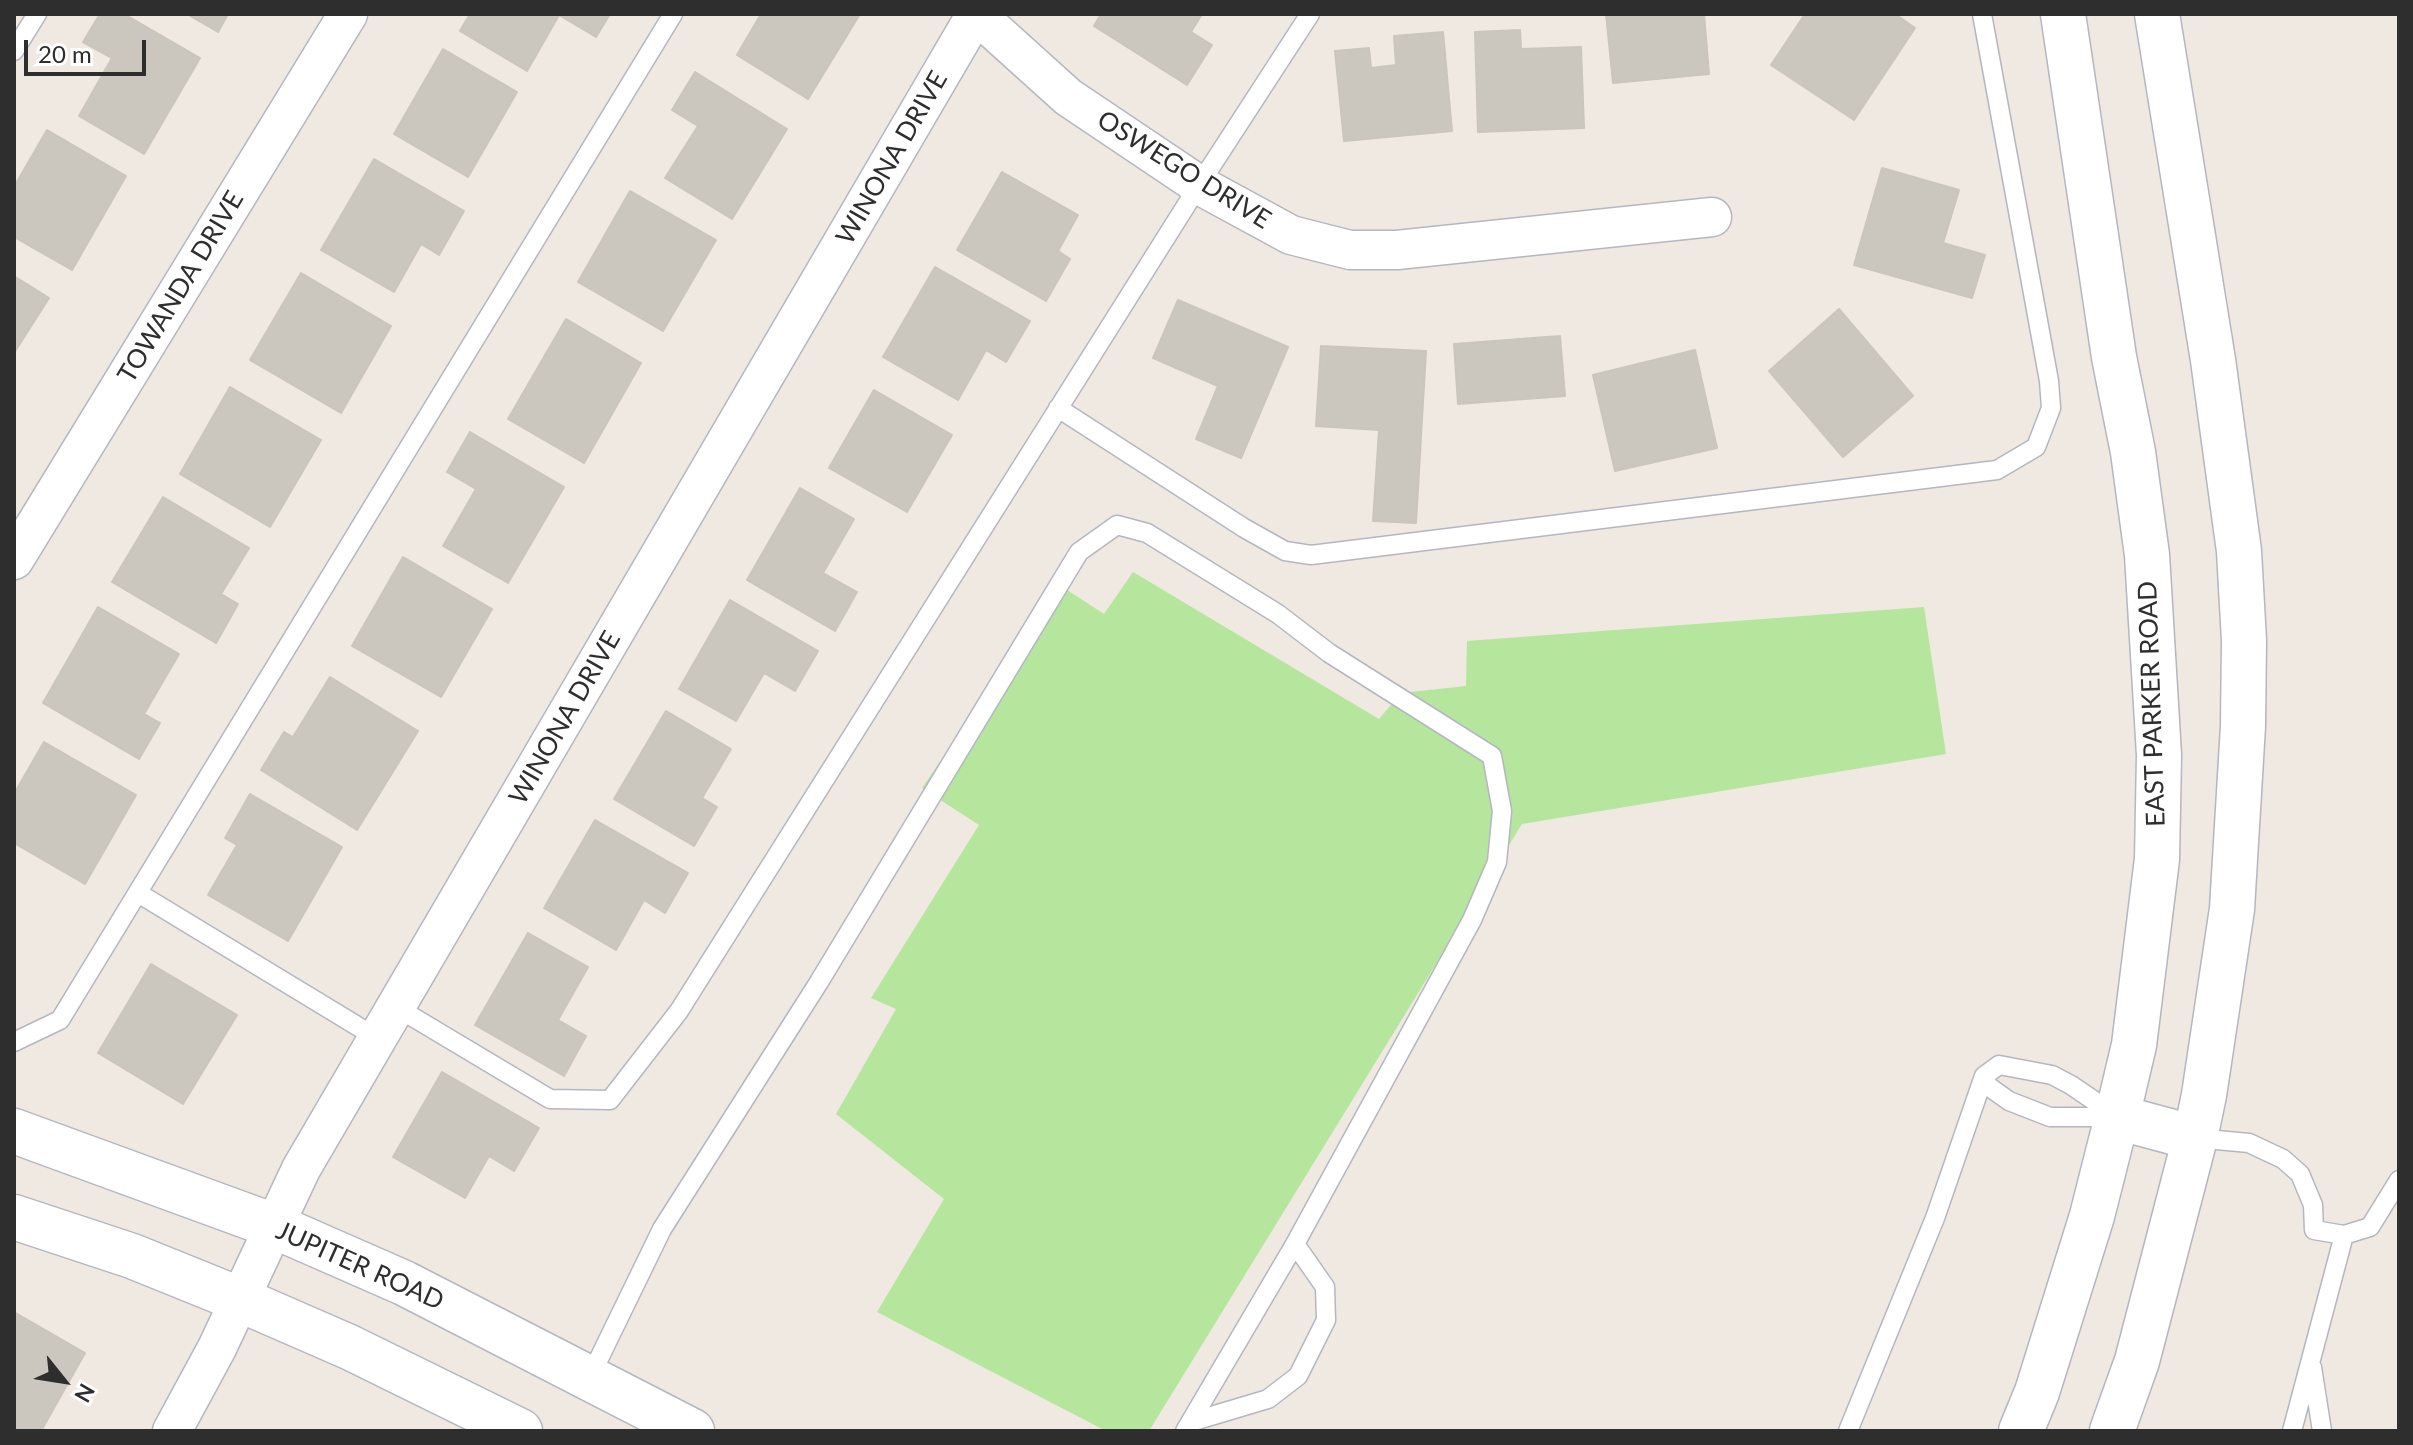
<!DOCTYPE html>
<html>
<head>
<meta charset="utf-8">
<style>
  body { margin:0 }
  #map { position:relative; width:2413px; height:1445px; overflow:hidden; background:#efe9e1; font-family:Lato,sans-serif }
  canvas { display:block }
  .frame { position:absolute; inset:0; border:16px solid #2e2e2e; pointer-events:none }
  .north { position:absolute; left:24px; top:1341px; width:80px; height:80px; -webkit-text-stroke:6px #fff; paint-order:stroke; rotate:120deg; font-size:22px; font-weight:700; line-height:32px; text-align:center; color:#2e2e2e }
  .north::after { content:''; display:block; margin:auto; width:28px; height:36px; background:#2e2e2e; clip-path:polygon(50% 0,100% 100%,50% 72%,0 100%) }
  .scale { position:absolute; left:24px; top:40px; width:122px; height:36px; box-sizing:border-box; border:4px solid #2e2e2e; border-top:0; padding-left:10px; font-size:24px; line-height:28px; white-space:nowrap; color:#2e2e2e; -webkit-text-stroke:6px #fff; paint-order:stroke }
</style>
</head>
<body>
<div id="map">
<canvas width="2413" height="1445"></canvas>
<div class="frame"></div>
<div class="north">N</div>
<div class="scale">20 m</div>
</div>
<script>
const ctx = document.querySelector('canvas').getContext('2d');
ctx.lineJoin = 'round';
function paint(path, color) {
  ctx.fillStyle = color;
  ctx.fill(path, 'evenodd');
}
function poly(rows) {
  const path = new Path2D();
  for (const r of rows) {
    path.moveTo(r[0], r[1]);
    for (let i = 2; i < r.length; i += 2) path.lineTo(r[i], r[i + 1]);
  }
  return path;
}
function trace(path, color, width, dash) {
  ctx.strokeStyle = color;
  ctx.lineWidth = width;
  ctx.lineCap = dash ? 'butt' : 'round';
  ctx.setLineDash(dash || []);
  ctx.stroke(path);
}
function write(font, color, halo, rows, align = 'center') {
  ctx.font = font + ' Lato,sans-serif';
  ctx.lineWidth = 6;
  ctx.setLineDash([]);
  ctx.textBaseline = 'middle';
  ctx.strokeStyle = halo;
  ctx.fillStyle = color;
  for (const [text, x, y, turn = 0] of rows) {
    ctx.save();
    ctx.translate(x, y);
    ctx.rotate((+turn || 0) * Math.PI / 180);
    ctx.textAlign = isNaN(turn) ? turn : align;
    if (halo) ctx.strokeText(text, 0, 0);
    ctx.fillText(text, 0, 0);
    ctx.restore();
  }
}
paint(poly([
  [1133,572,1379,719,1401,693,1466,686,1467,641,1924,607,1946,754,1522,824,1149,1431,1106,1431,877,1312,944,1199,836,1114,896,1009,871,998,979,825,922,788,1061,586,1104,614]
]), '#b6e59e');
const building = poly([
  [100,14,124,14,200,58,144,154,79,116,112,58,83,42,100,14],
  [187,14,228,14,218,32,187,14],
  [470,14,610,14,596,37,559,15,527,71,460,31,470,14],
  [761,14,860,14,808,99,737,55,761,14],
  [1101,14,1202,14,1191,32,1212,45,1187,85,1094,26,1101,14],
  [1606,14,1704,14,1709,74,1613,83,1606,14],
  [1805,14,1895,14,1915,28,1854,120,1771,65,1805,14],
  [1520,30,1521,49,1581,47,1584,128,1478,132,1475,32,1520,30],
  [1443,32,1452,131,1344,141,1335,51,1369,48,1371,68,1396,65,1394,36,1443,32],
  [443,49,517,92,468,177,394,134,443,49],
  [695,72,787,129,732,219,665,178,698,126,672,110,695,72],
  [47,130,126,176,72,270,14,237,14,187,47,130],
  [374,159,464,211,439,255,421,244,394,292,321,250,374,159],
  [1882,168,1959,190,1943,243,1985,255,1972,298,1854,265,1882,168],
  [1002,172,1078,215,1058,251,1070,259,1046,301,957,250,1002,172],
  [630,191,716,240,663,331,578,282,630,191],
  [935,267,1030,321,1006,362,986,350,958,400,883,357,935,267],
  [301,273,391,326,341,413,250,360,301,273],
  [14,276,49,298,14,353,14,276],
  [1178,300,1288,347,1241,458,1196,439,1218,386,1153,358,1178,300],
  [1839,309,1913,396,1843,457,1769,371,1839,309],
  [566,319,641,363,584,463,508,419,566,319],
  [1560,336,1565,396,1458,404,1454,344,1560,336],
  [1321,346,1426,351,1416,523,1373,521,1379,430,1316,426,1321,346],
  [1695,350,1717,448,1615,471,1593,375,1695,350],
  [230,387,321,440,270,527,180,474,230,387],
  [874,390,952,435,907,512,829,468,874,390],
  [470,432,564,487,508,583,443,546,476,489,447,472,470,432],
  [800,488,854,519,823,573,857,592,835,631,747,580,800,488],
  [163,497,249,548,221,594,238,604,216,643,112,582,163,497],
  [403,557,492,609,441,697,352,646,403,557],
  [730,600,818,651,795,691,764,673,736,721,679,689,730,600],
  [98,607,179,654,144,714,160,723,139,759,43,703,98,607],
  [330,677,418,731,357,830,261,770,284,732,293,737,330,677],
  [666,711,731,749,702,798,717,807,694,846,614,799,666,711],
  [44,742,136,795,85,884,14,843,14,794,44,742],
  [250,794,342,847,288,941,208,895,237,845,225,838,250,794],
  [595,820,688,873,665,913,644,900,616,950,544,908,595,820],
  [528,933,588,967,558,1020,586,1036,564,1076,475,1025,528,933],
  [151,964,237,1015,183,1104,98,1053,151,964],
  [442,1072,539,1128,514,1171,489,1156,465,1198,393,1157,442,1072],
  [14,1312,85,1353,41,1431,14,1431,14,1312]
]);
paint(building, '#cbc7bf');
trace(building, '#cbc5ba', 2);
const lane = poly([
  [14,51,37,14],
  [1058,408,1244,528,1285,551,1311,555,1997,470,2036,447,2051,408,2049,381,1982,14],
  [138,893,377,1038],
  [396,1007,550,1099,610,1100,679,1011,1199,185,1310,14],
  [14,1042,60,1020,673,14],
  [1984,1076,1988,1086,2009,1101,2050,1117,2117,1117],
  [2195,1138,2249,1143,2283,1159,2300,1174,2313,1205,2314,1230,2344,1235,2370,1227,2399,1180],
  [2312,1367,2322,1431],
  [590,1377,662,1229,819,982,1079,552,1117,525,1147,533,1278,614,1329,653,1492,756,1502,811,1497,862,1472,920,1295,1244,1185,1431],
  [1191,1422,1268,1399,1298,1376,1326,1320,1325,1287,1295,1244],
  [1848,1431,1935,1218,1984,1076,1999,1065,2052,1075,2071,1085,2115,1115],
  [2292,1431,2344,1235]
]);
const street = poly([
  [976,14,1068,97,1199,185,1291,235,1350,250,1397,250,1712,217],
  [14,560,348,14],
  [172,1431,217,1348,301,1169,976,14]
]);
const secondary = poly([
  [2117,1117,2195,1138],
  [14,1131,274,1226,404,1283,692,1431],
  [14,1217,132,1256,241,1300,349,1347,520,1431],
  [2021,1431,2037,1392,2092,1216,2117,1117,2134,1045,2157,859,2159,755,2147,555,2133,452,2114,357,2063,14],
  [2112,1431,2137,1361,2195,1138,2204,1095,2232,909,2243,726,2244,641,2239,551,2213,360,2157,14]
]);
trace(lane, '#b4b7c1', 21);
trace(street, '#b4b7c1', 41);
trace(secondary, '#b4b7c1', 47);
trace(lane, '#fff', 18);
trace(street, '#fff', 38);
trace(secondary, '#fff', 44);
write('26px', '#2e2e2e', '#fff', [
  ["WINONA DRIVE",892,158,-60],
  ["OSWEGO DRIVE",1184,170,32],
  ["TOWANDA DRIVE",181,287,-59],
  ["EAST PARKER ROAD",2152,704,-92],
  ["WINONA DRIVE",565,718,-60],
  ["JUPITER ROAD",360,1266,24]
]);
</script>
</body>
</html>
